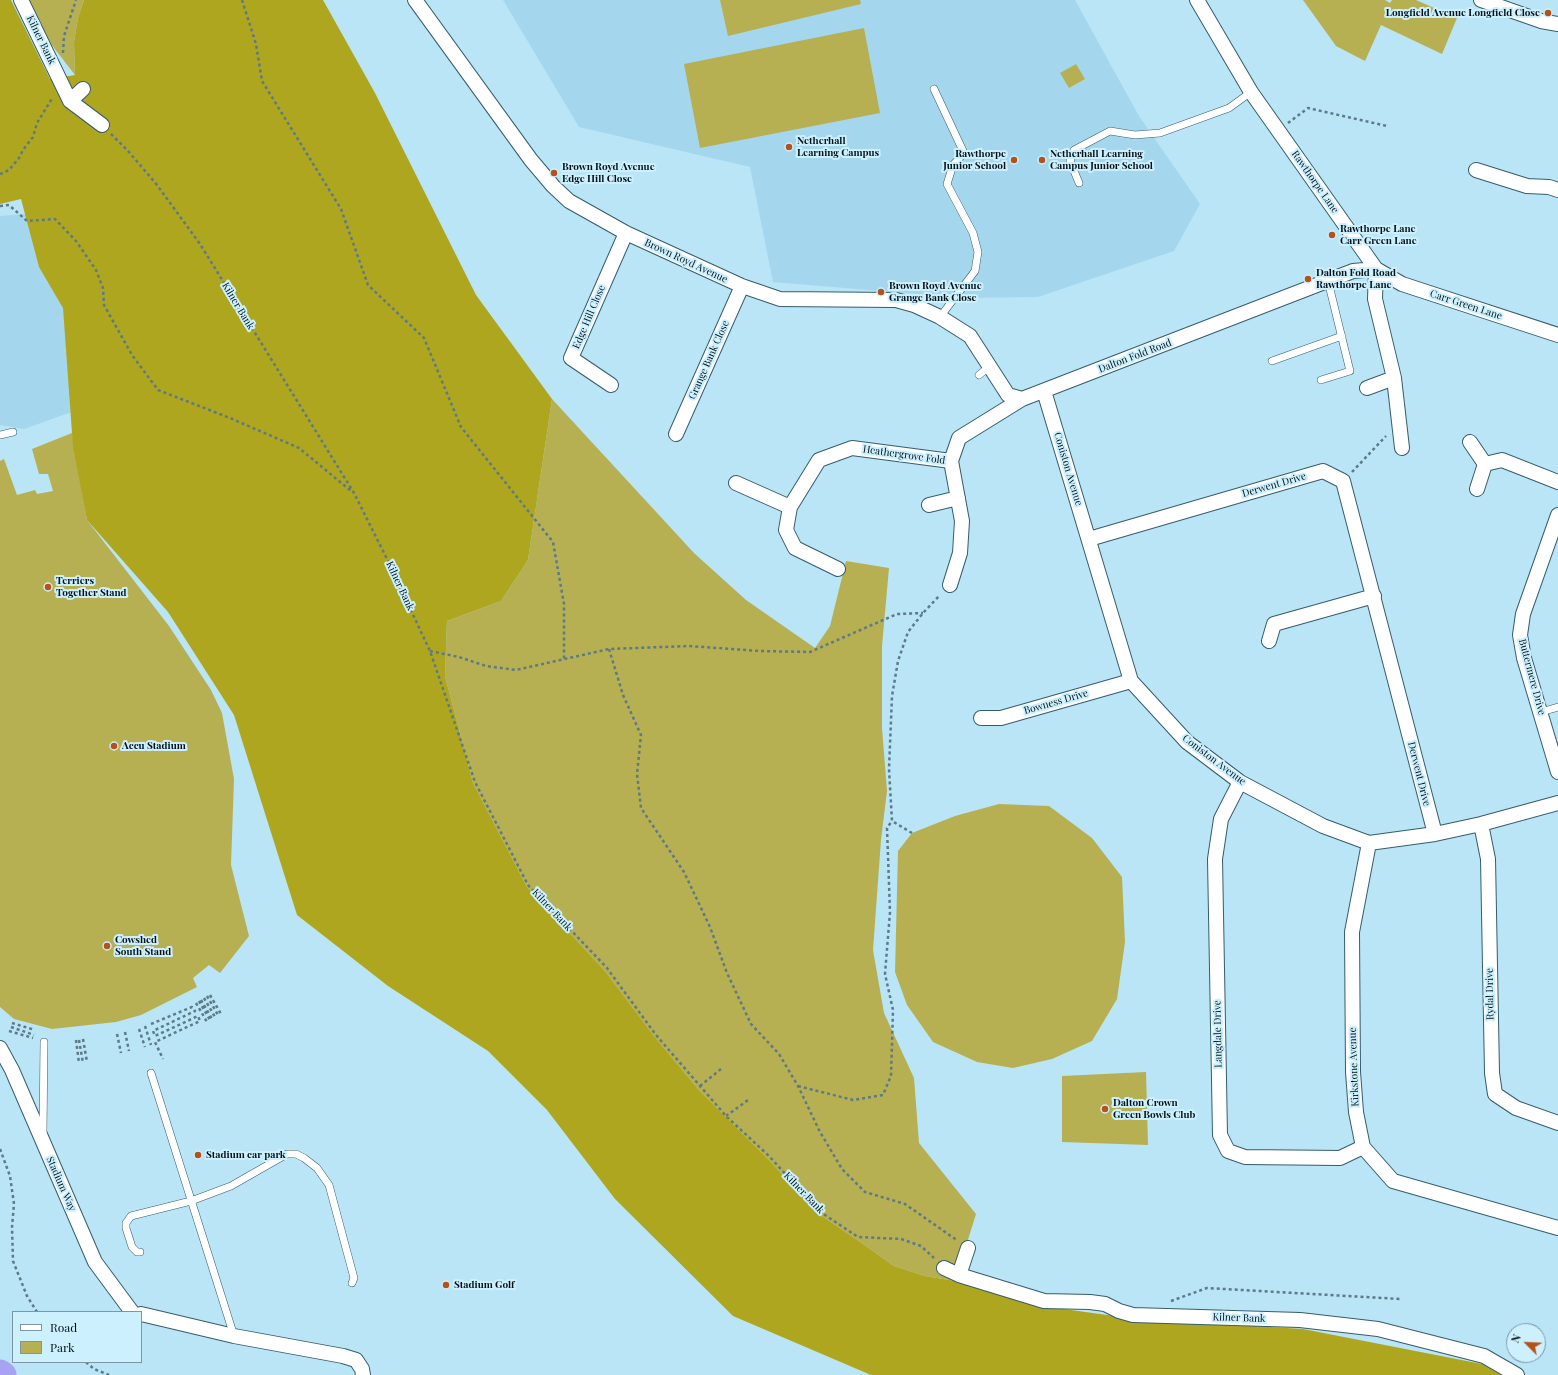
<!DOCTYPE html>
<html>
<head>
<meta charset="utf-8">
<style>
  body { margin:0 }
  #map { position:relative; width:1558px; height:1375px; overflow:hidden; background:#b9e5f7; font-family:"Playfair Display",serif }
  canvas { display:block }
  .legend { position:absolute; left:12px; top:1311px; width:130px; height:52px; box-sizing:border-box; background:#cdf0ff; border:1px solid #7c97a2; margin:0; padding:5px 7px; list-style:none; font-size:12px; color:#031117 }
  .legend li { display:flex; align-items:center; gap:8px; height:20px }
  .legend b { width:20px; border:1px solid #7c97a2 }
  .north { position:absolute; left:1506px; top:1323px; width:40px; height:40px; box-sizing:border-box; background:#cdf0ff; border:1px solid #7c97a2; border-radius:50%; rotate:294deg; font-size:11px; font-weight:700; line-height:16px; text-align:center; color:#031117 }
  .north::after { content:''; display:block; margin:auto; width:14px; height:18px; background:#b5521a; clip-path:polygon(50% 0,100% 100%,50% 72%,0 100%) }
</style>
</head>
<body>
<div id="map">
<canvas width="1558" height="1375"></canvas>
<ul class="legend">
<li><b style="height:5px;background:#fff"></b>Road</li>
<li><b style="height:11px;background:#b6b052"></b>Park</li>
</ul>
<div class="north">N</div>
</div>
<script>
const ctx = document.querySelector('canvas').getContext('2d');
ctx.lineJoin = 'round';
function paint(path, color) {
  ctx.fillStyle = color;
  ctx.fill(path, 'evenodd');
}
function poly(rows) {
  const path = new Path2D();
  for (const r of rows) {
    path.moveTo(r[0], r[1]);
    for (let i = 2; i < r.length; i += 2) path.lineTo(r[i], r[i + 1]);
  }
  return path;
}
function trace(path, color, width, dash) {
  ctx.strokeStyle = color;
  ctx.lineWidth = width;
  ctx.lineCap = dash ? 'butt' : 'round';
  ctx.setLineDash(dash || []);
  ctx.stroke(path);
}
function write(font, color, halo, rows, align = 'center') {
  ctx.font = font + ' "Playfair Display",serif';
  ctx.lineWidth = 4;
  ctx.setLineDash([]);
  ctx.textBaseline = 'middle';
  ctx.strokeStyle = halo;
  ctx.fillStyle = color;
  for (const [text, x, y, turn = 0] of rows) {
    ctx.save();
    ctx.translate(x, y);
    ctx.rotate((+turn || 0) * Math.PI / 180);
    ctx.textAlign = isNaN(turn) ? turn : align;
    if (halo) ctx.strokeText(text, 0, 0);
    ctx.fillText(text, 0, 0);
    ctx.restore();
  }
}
paint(poly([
  [503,0,1075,0,1139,116,1200,204,1174,251,1038,297,964,298,773,282,750,167,579,127],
  [35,213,76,303,83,408,24,429,0,425,0,216]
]), '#a4d7ed');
paint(poly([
  [29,0,84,0,78,18,74,42,75,75,51,44],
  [720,0,860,0,861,4,728,36],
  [1303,0,1385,0,1390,3,1392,0,1416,0,1457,18,1442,54,1381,25,1365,61,1336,46],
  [864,28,880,113,700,148,684,64],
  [1076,64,1085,79,1069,88,1060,73],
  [552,399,694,553,746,600,815,648,830,626,846,561,889,568,882,646,882,728,887,791,881,840,873,950,884,1013,914,1078,919,1143,976,1214,955,1281,925,1276,894,1266,856,1239,819,1214,767,1158,699,1090,654,1036,605,971,527,887,473,783,445,676,447,621,501,601,528,560],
  [72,433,87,520,169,626,211,690,222,713,234,779,231,865,249,936,220,973,209,965,193,978,197,987,141,1015,116,1022,52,1029,14,1019,0,1007,0,461,4,459,17,495,35,490,37,494,53,491,48,474,39,474,32,449],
  [999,804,1049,806,1092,838,1122,877,1125,942,1117,999,1092,1041,1052,1059,1013,1068,977,1062,933,1042,907,1005,895,972,898,851,912,833,955,816],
  [1146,1072,1148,1145,1062,1142,1062,1076]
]), '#b6b052');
paint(poly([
  [0,0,11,0,50,79,75,75,74,42,78,18,84,0,323,0,375,93,476,295,552,399,528,560,501,601,447,621,445,676,473,783,527,887,605,971,654,1036,699,1090,767,1158,819,1214,856,1239,894,1266,925,1276,955,1281,1042,1306,1136,1319,1303,1329,1482,1364,1502,1375,871,1375,733,1316,615,1199,547,1110,488,1051,388,986,297,915,234,715,168,612,87,520,73,447,63,308,39,267,21,199,0,204]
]), '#afa61f');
trace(poly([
  [0,1373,3,1375]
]), '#a7a3f3', 27);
const service = poly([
  [934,89,964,153,953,165,947,184,973,233,978,252,975,271,940,317],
  [1079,183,1070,161,1074,150,1110,131,1135,135,1160,133,1229,108,1251,92],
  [1272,361,1342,336],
  [979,375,990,366],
  [1321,380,1350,371,1328,281],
  [0,435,13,432],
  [1541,712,1558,707],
  [151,1073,234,1336],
  [43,1134,44,1042],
  [140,1252,137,1252,132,1247,126,1228,126,1223,131,1216,191,1201,231,1186,287,1154,296,1154,304,1158,317,1168,329,1185,354,1278,352,1283]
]);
const minor = poly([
  [21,0,70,101,102,125],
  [415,0,531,160,553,186,569,201,626,233,742,286,780,299,896,300,914,305,940,317,970,336,1008,395,1022,399],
  [1197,0,1251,92,1376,269,1375,299,1394,378,1402,448],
  [1481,0,1541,21,1558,24],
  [70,101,83,89],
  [1476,170,1527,186,1549,187,1558,190],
  [1376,269,1402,284,1558,335],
  [611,385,571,358,626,233],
  [1367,388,1394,378],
  [1044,391,1131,681,1187,742,1240,782,1323,826,1369,843,1435,834,1481,824,1558,803],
  [676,434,742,286],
  [1470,442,1485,464,1502,460,1558,482],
  [736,483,790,507],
  [1477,489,1485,464],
  [929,505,958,498],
  [1558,515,1523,614,1520,635,1524,658,1558,772],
  [1089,539,1323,471,1343,481,1435,834],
  [838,569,795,548,786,530,790,507,819,460,852,448,951,461],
  [950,585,960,553,962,521,951,461,959,438,1022,399,1353,271,1376,269],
  [1269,641,1274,624,1374,596],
  [981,718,1001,718,1131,681],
  [1240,782,1221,819,1215,859,1220,1135,1228,1151,1245,1157,1340,1158,1363,1147],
  [1481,824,1488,859,1492,1073,1495,1094,1516,1108,1558,1123],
  [1369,843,1352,932,1353,1072,1356,1112,1363,1147,1393,1181,1558,1228],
  [0,1048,12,1070,95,1262,132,1312],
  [944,1268,959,1275,1044,1301,1090,1302,1105,1304,1119,1311,1133,1315,1300,1320,1378,1329,1484,1356,1517,1375],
  [959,1275,968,1248],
  [141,1314,234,1336,343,1356,356,1360,362,1369,363,1375]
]);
trace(service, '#355d6c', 8);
trace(minor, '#355d6c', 16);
trace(poly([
  [242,0,256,44,262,81,341,209,368,285,424,338,461,427,553,542,564,604,564,659],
  [63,53,64,36,76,0],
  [1288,123,1308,108,1387,126],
  [111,134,129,152,157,185,200,244,354,493,388,561,430,651,475,782,528,885,607,968,656,1035,726,1116,769,1156,819,1211,858,1237,901,1239,921,1246,934,1258],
  [0,174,9,170,19,158,23,150,33,137,37,123,53,97],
  [0,206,9,205,27,221,55,219,76,241,96,270,103,288,104,305,132,355,158,390,230,418,299,448,351,491],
  [1352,472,1386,436],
  [609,649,623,695,641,735,637,774,641,808,684,872,710,927,727,973,751,1024,779,1054,798,1086,820,1132,842,1169,865,1192,905,1204,958,1241],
  [430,651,459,657,486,666,516,670,609,649,689,646,760,651,810,652,897,614,923,613],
  [912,833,892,821,889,769,892,696,898,661,908,632,923,613,940,595],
  [210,995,221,1014],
  [207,996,218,1015],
  [204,998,215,1017],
  [201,1000,212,1019],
  [199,1001,210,1020],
  [196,1003,207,1022],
  [12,1023,35,1030],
  [151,1024,192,1007,195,1011,153,1031,155,1036,198,1016,200,1021,155,1042,163,1059],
  [145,1026,151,1045],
  [11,1027,34,1035],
  [139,1029,145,1047],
  [9,1031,33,1038],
  [125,1032,129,1051],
  [117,1034,121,1053],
  [83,1039,87,1062],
  [76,1040,79,1063],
  [79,1040,83,1063],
  [700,1086,721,1069],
  [798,1086,853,1100,883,1095,891,1076,893,1010,885,974,890,912,887,828,892,821],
  [726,1116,748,1100],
  [0,1149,10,1176,14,1204,12,1227,13,1261,27,1296,37,1312],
  [1171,1301,1207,1288,1400,1299],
  [86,1362,94,1369,109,1375]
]), '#5d7a86', 2.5, [3, 3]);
trace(service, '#fff', 7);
trace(minor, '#fff', 14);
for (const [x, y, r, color] of [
  [1548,13,4,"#b5521a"],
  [789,147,4,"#b5521a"],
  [1014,160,4,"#b5521a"],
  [1042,160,4,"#b5521a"],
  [554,173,4,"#b5521a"],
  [1332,235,4,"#b5521a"],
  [1308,279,4,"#b5521a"],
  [881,292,4,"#b5521a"],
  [48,587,4,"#b5521a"],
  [114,746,4,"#b5521a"],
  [107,946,4,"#b5521a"],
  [1105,1109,4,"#b5521a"],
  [198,1155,4,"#b5521a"],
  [446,1285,4,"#b5521a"]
]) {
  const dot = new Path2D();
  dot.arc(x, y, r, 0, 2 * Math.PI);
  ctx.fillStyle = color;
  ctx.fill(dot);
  trace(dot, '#cdf0ff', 1.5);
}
write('bold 10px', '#031117', '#cdf0ff', [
  ["Longfield Avenue Longfield Close",1540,13,"right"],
  ["Netherhall",797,141],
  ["Learning Campus",797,153],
  ["Rawthorpe",1006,154,"right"],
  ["Junior School",1006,166,"right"],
  ["Netherhall Learning",1050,154],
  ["Campus Junior School",1050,166],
  ["Brown Royd Avenue",562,167],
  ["Edge Hill Close",562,179],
  ["Rawthorpe Lane",1340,229],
  ["Carr Green Lane",1340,241],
  ["Dalton Fold Road",1316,273],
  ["Rawthorpe Lane",1316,285],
  ["Brown Royd Avenue",889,286],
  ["Grange Bank Close",889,298],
  ["Terriers",56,581],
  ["Together Stand",56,593],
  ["Accu Stadium",122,746],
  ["Cowshed",115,940],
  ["South Stand",115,952],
  ["Dalton Crown",1113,1103],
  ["Green Bowls Club",1113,1115],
  ["Stadium car park",206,1155],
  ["Stadium Golf",454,1285]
], 'left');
write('10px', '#031117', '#cdf0ff', [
  ["Kilner Bank",41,40,64],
  ["Rawthorpe Lane",1315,182,55],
  ["Brown Royd Avenue",686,261,25],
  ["Carr Green Lane",1466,305,18],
  ["Kilner Bank",238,306,59],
  ["Edge Hill Close",589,317,-67],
  ["Dalton Fold Road",1135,356,-21],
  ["Grange Bank Close",709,360,-66],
  ["Heathergrove Fold",904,455,8],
  ["Coniston Avenue",1068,469,73],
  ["Derwent Drive",1274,485,-16],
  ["Kilner Bank",400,586,65],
  ["Buttermere Drive",1532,677,75],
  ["Bowness Drive",1056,702,-16],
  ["Coniston Avenue",1214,760,37],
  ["Derwent Drive",1419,774,76],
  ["Kilner Bank",552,910,47],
  ["Rydal Drive",1490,994,-91],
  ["Langdale Drive",1218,1034,-91],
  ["Kirkstone Avenue",1354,1067,-92],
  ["Stadium Way",61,1184,66],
  ["Kilner Bank",804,1193,46],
  ["Kilner Bank",1239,1318,2]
]);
</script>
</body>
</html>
